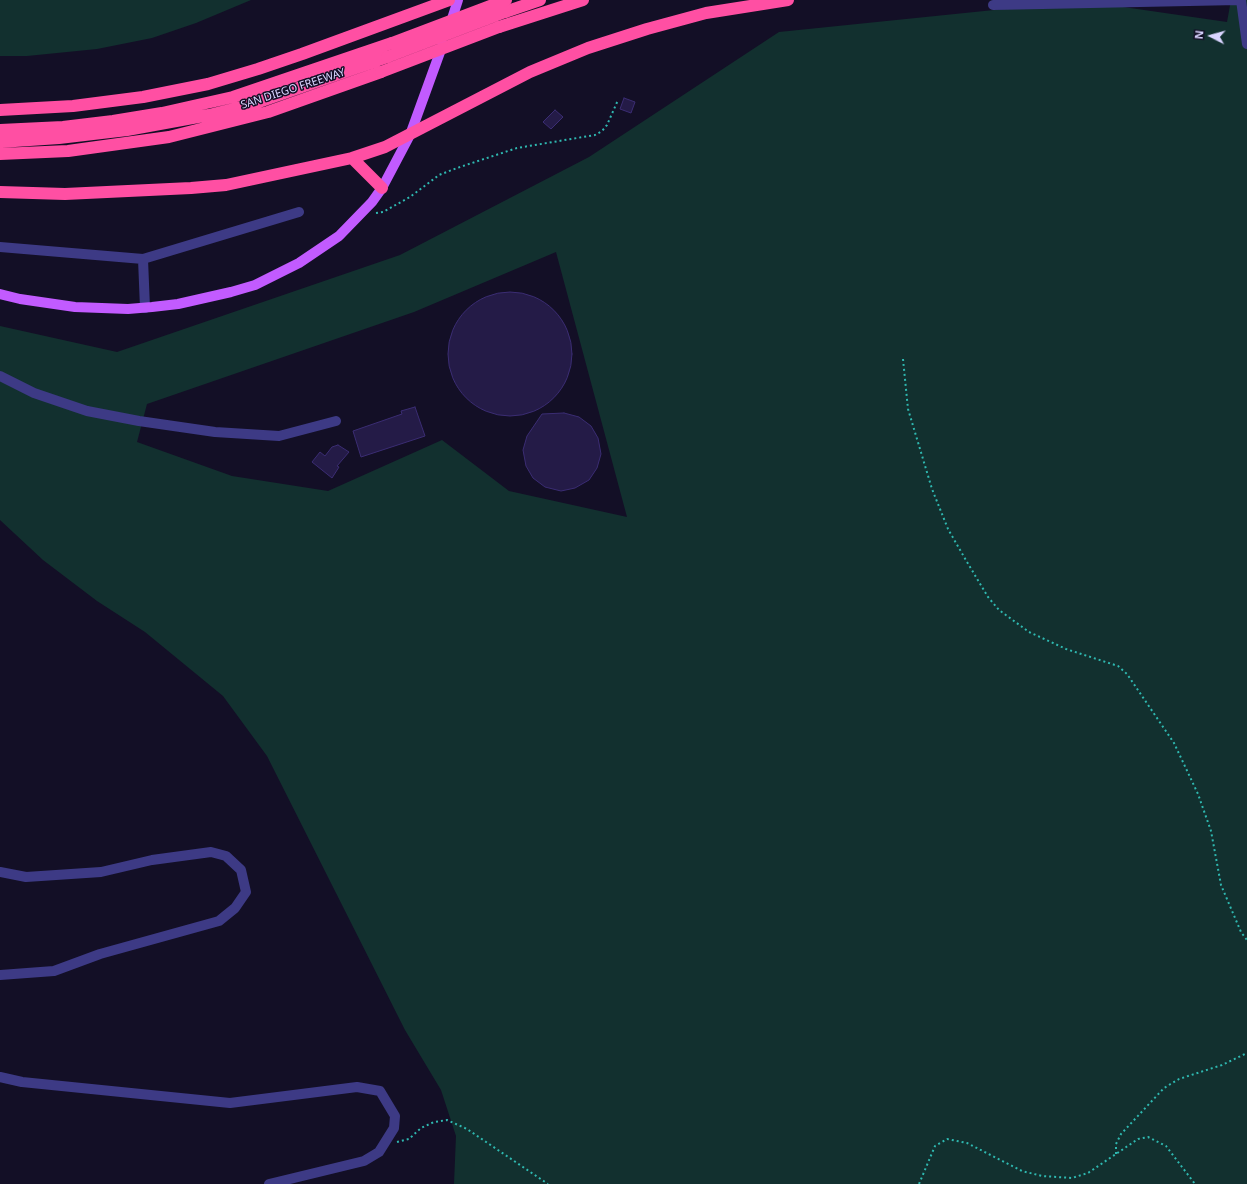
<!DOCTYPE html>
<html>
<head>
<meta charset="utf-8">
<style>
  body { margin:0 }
  #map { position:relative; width:1247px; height:1184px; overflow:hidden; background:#130f26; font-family:"Noto Sans",sans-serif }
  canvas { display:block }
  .north { position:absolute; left:1191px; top:16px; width:40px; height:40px; -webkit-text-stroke:3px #130f26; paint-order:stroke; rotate:276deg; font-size:11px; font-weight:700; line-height:16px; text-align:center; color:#d9d4ff }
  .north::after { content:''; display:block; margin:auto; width:14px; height:18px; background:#d9d4ff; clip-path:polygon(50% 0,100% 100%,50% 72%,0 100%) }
</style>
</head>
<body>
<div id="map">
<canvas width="1247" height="1184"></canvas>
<div class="north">N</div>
</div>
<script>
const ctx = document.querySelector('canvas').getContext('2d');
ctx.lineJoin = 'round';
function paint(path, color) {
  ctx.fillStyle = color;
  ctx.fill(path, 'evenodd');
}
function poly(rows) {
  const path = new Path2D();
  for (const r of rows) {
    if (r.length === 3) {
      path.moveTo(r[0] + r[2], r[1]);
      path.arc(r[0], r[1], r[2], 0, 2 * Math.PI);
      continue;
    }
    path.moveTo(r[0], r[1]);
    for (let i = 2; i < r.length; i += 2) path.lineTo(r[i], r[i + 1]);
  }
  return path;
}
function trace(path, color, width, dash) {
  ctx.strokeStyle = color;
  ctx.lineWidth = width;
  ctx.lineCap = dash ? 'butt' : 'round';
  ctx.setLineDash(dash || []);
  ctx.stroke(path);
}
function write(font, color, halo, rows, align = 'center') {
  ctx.font = font + ' "Noto Sans",sans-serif';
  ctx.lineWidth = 3;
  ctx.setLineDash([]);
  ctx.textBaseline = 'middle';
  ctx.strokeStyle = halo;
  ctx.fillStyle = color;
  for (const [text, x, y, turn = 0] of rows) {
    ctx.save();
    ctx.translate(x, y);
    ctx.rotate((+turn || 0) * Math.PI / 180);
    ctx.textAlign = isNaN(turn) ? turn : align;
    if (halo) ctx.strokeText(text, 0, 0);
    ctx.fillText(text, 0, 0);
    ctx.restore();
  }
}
paint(poly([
  [0,0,251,0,196,23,152,38,97,49,27,56,0,56],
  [1231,0,1247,0,1247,1184,454,1184,456,1136,441,1090,405,1030,267,756,223,696,145,632,97,601,43,560,0,520,0,326,117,352,400,255,589,157,779,32,1082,1,1227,22],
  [556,252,627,517,509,491,442,440,328,491,232,476,137,442,147,404,414,312]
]), '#12302f');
const building = poly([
  [624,98,635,102,631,113,620,109,624,98],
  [555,110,563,117,551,129,543,122,555,110],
  [510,354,62],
  [415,407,425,436,361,457,353,431,402,414,401,411,415,407],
  [564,413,579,417,591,426,598,438,601,454,597,468,589,480,575,488,561,491,545,487,533,478,526,466,523,450,527,436,542,414,564,413],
  [338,445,349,452,337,466,339,467,332,478,312,462,320,452,325,456,332,447,338,445]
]);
paint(building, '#241b47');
trace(building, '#3b2d73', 1);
trace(poly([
  [376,213,383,212,410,197,439,175,457,168,517,148,595,135,602,131,607,125,618,100],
  [903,359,908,409,932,489,948,529,967,562,988,597,999,610,1029,632,1066,649,1118,666,1127,674,1174,743,1198,794,1211,831,1221,885,1241,932,1247,940],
  [397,1142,409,1139,421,1128,434,1122,447,1120,467,1129,548,1184],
  [1116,1154,1116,1144,1121,1134,1164,1088,1179,1079,1222,1065,1247,1053],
  [919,1184,935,1146,947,1139,967,1143,1022,1171,1042,1176,1072,1178,1088,1173,1138,1139,1148,1137,1166,1146,1195,1184]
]), '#2fb8b0', 2, [2, 3]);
trace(poly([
  [1241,0,1247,44],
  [993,5,1238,0],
  [0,247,143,259],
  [145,308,143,259,299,212],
  [0,376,34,393,87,411,139,421,215,432,279,436,336,421],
  [0,872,26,877,101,872,152,860,211,852,226,856,241,870,246,892,235,908,219,921,100,954,54,971,0,975],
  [0,1077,22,1082,230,1103,357,1087,380,1091,395,1116,394,1128,379,1152,364,1161,269,1184]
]), '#3d3a85', 10);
trace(poly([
  [450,25,458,0],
  [0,294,20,299,75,307,128,309,152,307,178,304,231,292,255,285,299,263,339,236,372,202,382,188,410,135,443,44]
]), '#c25bff', 10);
trace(poly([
  [505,12,540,0],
  [499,27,583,0],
  [0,110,73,106,143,97,208,84,258,69,302,54,449,0],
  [0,130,63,127,113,121,162,113,233,97,392,43],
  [0,142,59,138,127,130,209,115,250,105,387,57],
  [0,154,68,151,169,137,268,112,381,72],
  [352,158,382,188],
  [0,192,65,194,191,188,226,185,352,158,385,147,530,72,588,48,647,29,706,13,788,0]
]), '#ff4fa3', 12);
trace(poly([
  [392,43,506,0],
  [387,57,505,12],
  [381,72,499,27]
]), '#ff4fa3', 12);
write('11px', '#d9d4ff', '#130f26', [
  ["SAN DIEGO FREEWAY",293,89,-18]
]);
</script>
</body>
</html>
